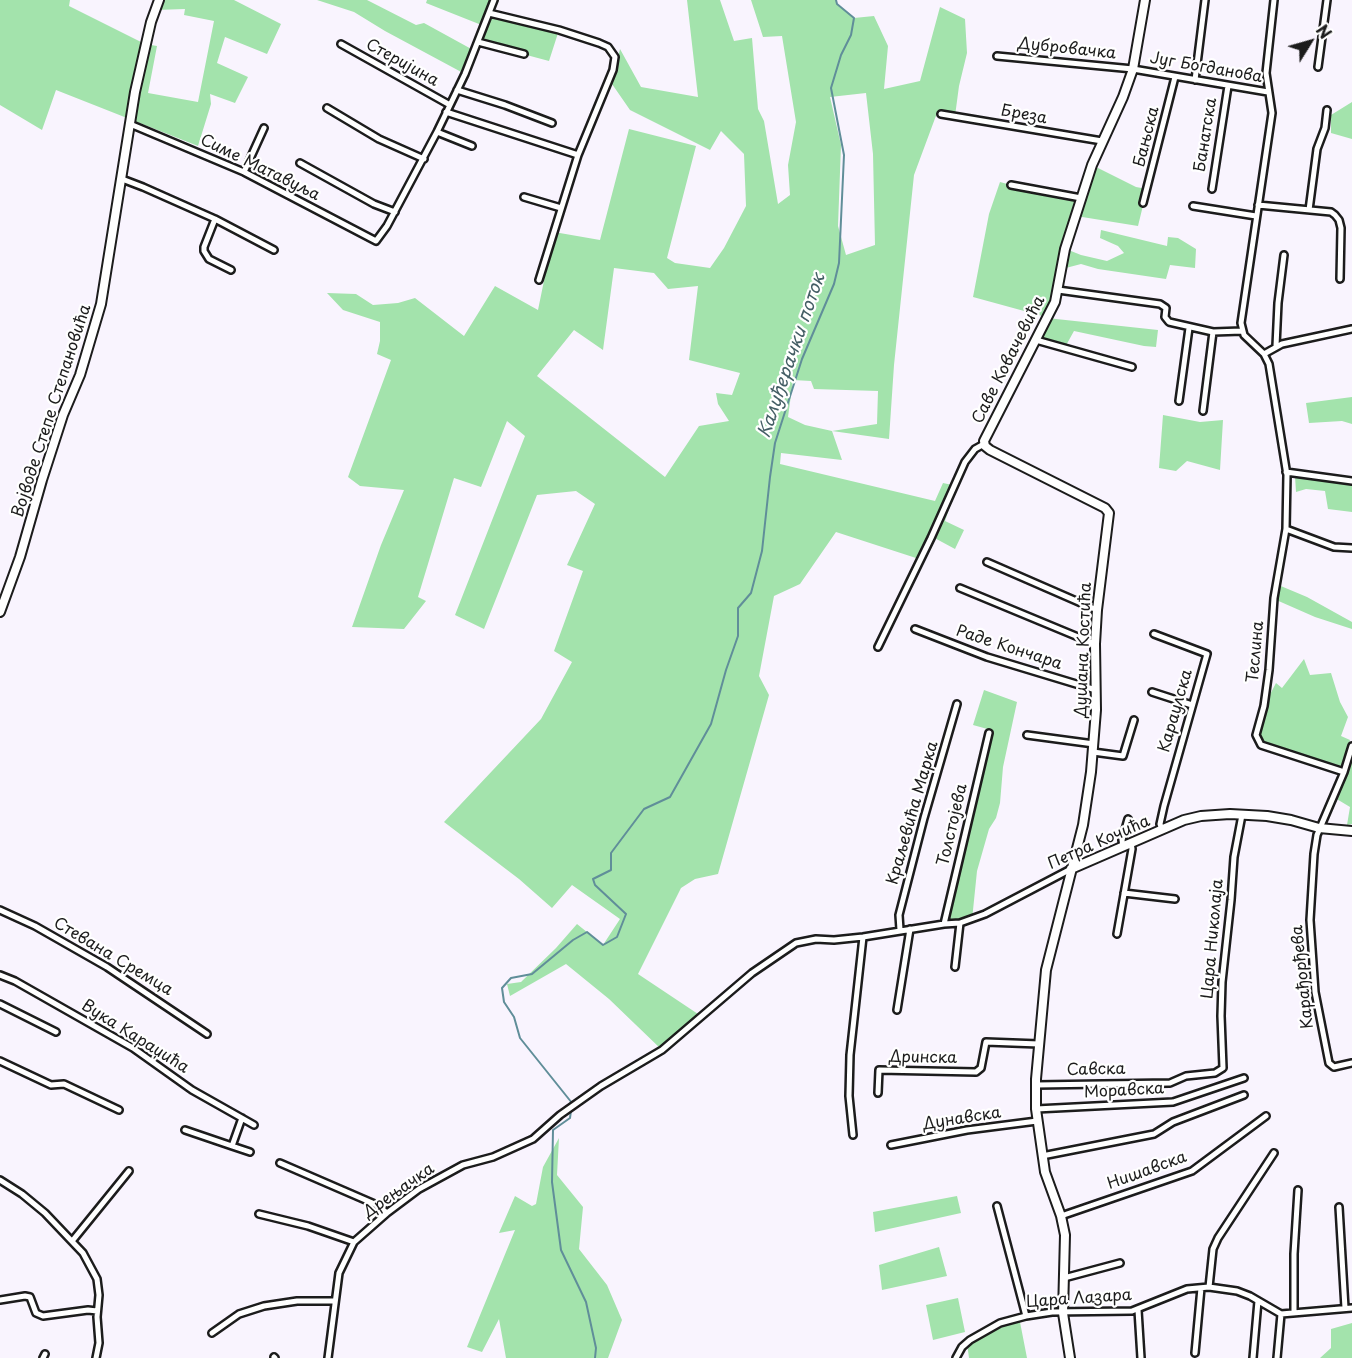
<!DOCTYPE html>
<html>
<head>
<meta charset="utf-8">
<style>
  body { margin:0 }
  #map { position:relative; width:1352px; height:1358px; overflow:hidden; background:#f9f4fe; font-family:"Playpen Sans",sans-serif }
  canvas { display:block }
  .north { position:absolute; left:1280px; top:12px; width:60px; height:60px; -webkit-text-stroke:4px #fff; paint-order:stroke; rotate:53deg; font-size:16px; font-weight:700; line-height:24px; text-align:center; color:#1c1c1c }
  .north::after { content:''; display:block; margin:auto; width:21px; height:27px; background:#1c1c1c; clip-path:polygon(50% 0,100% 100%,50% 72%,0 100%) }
</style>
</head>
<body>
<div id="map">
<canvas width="1352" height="1358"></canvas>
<div class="north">N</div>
</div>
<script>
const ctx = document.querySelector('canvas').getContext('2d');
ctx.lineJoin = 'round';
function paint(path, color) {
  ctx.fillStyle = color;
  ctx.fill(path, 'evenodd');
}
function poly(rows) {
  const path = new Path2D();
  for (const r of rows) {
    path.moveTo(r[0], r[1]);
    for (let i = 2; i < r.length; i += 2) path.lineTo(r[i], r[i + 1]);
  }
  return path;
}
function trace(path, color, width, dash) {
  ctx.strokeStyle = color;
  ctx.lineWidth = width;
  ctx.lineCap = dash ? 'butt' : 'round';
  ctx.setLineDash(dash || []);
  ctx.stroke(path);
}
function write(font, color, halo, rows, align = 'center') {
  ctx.font = font + ' "Playpen Sans",sans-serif';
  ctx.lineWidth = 4.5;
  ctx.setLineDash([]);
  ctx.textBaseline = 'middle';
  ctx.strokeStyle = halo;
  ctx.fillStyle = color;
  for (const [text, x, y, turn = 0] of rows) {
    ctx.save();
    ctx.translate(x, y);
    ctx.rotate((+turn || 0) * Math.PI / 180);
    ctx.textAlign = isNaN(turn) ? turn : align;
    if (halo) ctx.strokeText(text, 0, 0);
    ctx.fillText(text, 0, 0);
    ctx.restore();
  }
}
paint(poly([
  [0,0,70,0,69,6,145,44,157,46,148,93,198,102,214,21,184,15,185,9,155,10,159,0,234,0,281,24,267,54,225,37,217,63,248,77,235,103,210,94,211,104,198,146,56,90,42,130,0,105],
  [317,0,367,0,416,25,424,23,475,51,465,74,385,31,354,12],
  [427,0,494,0,489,12,559,30,549,61,478,42,484,26,426,3],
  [687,0,720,0,734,41,752,38,758,109,764,121,778,204,790,195,788,165,796,122,782,36,763,37,751,0,836,0,837,4,854,18,874,16,888,46,884,89,920,81,940,7,965,19,967,53,959,86,955,116,937,113,914,175,894,365,889,439,832,431,842,460,781,453,780,464,935,501,943,483,957,486,945,521,964,530,955,549,929,535,916,558,836,532,800,584,774,596,759,676,769,695,718,874,695,879,681,888,638,974,701,1016,662,1050,609,999,566,964,510,996,507,984,521,982,556,948,577,924,603,945,620,919,572,885,552,908,519,879,444,822,541,719,572,662,554,651,583,571,567,565,595,504,576,491,537,495,484,629,455,615,525,436,507,421,481,487,454,478,418,597,426,601,404,629,352,627,381,545,404,490,360,486,348,477,391,360,377,354,380,341,380,322,343,310,327,293,356,294,373,305,398,303,415,298,464,336,495,286,538,310,554,232,600,240,629,129,696,146,667,258,675,263,710,268,724,248,746,206,744,154,721,131,710,150,630,110,612,84,620,49,641,87,698,97],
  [866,93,873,154,875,245,846,255,838,226,841,145,830,97],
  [614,268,654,273,668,289,698,286,689,360,740,373,732,395,716,393,718,404,729,421,699,426,665,477,537,376,574,330,603,350],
  [793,380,811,381,814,389,878,391,877,424,832,431,805,425,788,417],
  [1352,102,1352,139,1331,133,1331,115],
  [1092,165,1136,187,1147,189,1138,226,1076,216,1066,249,1081,255,1107,261,1124,253,1118,246,1100,238,1101,230,1167,246,1168,237,1178,238,1196,249,1195,268,1170,265,1166,279,1098,269,1081,264,1062,269,1047,318,1158,330,1156,347,1144,346,1074,331,1064,349,1036,340,1046,317,973,297,989,214,1000,182,1011,185,1080,198],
  [1352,397,1352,424,1342,421,1309,423,1306,403],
  [1163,415,1200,422,1223,420,1220,470,1187,461,1176,471,1159,468],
  [1295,476,1352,484,1352,512,1328,509,1325,491,1306,489,1296,492],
  [1276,584,1307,597,1352,622,1352,629,1315,617,1274,599],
  [1304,659,1310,675,1331,673,1340,702,1348,717,1341,736,1350,740,1341,767,1261,745,1257,739,1264,706,1276,683,1282,688],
  [984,690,1017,702,1003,767,1000,803,996,818,989,829,977,871,972,920,944,924,991,730,973,725],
  [1352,761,1352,824,1347,825,1350,807,1335,798],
  [559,1138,557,1175,583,1207,579,1249,607,1285,622,1320,608,1358,506,1358,499,1319,482,1352,467,1347,515,1230,499,1233,515,1196,532,1206,536,1204,543,1167],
  [957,1196,961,1213,875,1232,873,1212],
  [939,1247,947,1276,882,1290,879,1265],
  [958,1298,965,1332,933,1340,926,1305],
  [1020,1322,1027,1358,969,1358,967,1343,992,1326],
  [1352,1323,1352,1358,1320,1358,1331,1348,1331,1329]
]), '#a3e3ac');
trace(poly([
  [595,1358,596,1348,586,1302,561,1250,552,1182,553,1130,570,1118,572,1103,520,1038,514,1017,504,1002,502,988,511,978,532,974,573,940,587,932,603,945,617,937,626,914,595,885,593,879,611,870,611,853,644,809,670,797,711,724,726,670,738,636,738,608,751,593,762,551,770,477,775,443,802,359,834,284,839,263,844,155,831,88,841,55,851,35,854,18,837,4,836,0]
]), '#608e99', 2);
const street = poly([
  [1274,0,1266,73,1272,113,1241,323,1244,335,1264,354,1269,364,1287,475,1286,529,1274,598,1269,670,1264,706,1256,735,1261,745,1344,772],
  [489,13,559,30,599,43,608,47,615,57,613,70,578,155,539,280],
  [478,42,524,54],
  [341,44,450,105],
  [997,56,1133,69,1268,92],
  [1318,67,1327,0],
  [1195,80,1205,0],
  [457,90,505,105,552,123],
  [327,108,379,139,424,159],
  [446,112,578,155],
  [941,114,1102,141],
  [130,124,244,172,376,241,387,226,437,132,465,74,494,0],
  [437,132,472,146],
  [300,163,374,204,395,212],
  [244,172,264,128],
  [122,179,143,187,215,219,274,250],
  [1011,185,1081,198],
  [1212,189,1228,86],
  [524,197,561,208],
  [1143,203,1175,77],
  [1258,205,1331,212,1335,215,1339,220,1341,228,1340,279],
  [1193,206,1256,216],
  [1309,210,1317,149,1325,128,1327,110],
  [215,219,204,247,204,251,209,259,231,270],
  [1058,290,1160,304,1166,308,1165,317,1169,322,1213,332,1242,331],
  [1036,340,1132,367],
  [1276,346,1278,303,1284,255],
  [1264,354,1282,344,1352,329],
  [1179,401,1189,328],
  [1203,411,1213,332],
  [1286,472,1352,481],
  [1286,529,1334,547,1352,548],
  [987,562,1097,610],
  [960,588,1095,644],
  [915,629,987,657,1096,690],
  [1154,634,1207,654,1164,806,1160,824,1162,830],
  [878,647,931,538,965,462,975,449,984,444],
  [1152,692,1192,705],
  [1027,735,1094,744],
  [1352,746,1344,772,1317,835,1314,854,1310,920,1315,992,1329,1063,1334,1067,1352,1063],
  [1093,752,1123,756,1134,720],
  [1123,847,1122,840,1128,819],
  [1124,893,1175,899],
  [0,910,35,926,107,967,207,1034],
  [944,924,989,733],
  [900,930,899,915,924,818,957,704],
  [1117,934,1132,849,1131,843],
  [955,967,960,923],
  [0,975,15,981,133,1048,192,1090,254,1125],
  [0,1004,56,1032],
  [897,1010,910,929],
  [0,1061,51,1085,64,1084,119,1110],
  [1036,1085,1170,1083,1186,1076,1215,1073,1223,1068,1221,1016,1222,982,1231,900,1234,857,1242,815],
  [878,1093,879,1070,976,1072,981,1068,986,1042,1039,1044],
  [1036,1109,1173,1102,1244,1078],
  [242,1118,232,1146,250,1152],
  [185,1130,232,1146],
  [853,1135,849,1096,850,1055,863,937],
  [891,1145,967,1130,1037,1121],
  [1042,1156,1154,1134,1173,1122,1244,1095],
  [280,1163,377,1205,387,1213],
  [0,1180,22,1194,45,1213,83,1253,97,1279,99,1295,97,1317,99,1343,96,1358],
  [997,1206,1026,1316],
  [1339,1207,1345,1308],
  [259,1214,308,1226,354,1242],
  [1061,1216,1192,1171,1266,1116],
  [73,1240,129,1171],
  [1064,1278,1120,1263],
  [1209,1287,1213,1249,1218,1238,1274,1153],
  [0,1300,25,1296,30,1297,36,1313,43,1316,88,1310,97,1311],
  [1138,1310,1141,1358],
  [1294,1313,1294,1254,1298,1190],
  [212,1333,239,1314,264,1306,297,1301,334,1301],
  [1195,1353,1201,1288],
  [274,1357,275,1358],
  [43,1358,45,1354],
  [328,1358,339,1273,354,1242,387,1213,419,1189,463,1165,493,1157,533,1139,560,1115,601,1086,662,1050,752,973,796,943,816,939,834,940,863,937,944,924,960,923,985,914,1071,869],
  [956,1358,962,1347,970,1340,1000,1323,1026,1316,1052,1312,1132,1311,1187,1289,1209,1287,1237,1291,1250,1296,1281,1314,1352,1308],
  [1253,1358,1258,1301],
  [1277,1358,1281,1314]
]);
const secondary = poly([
  [0,612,20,557,42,480,63,415,80,375,101,304,135,92,151,22,159,0],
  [1071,869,1184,820,1201,816,1230,814,1267,816,1291,820,1319,828,1352,831],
  [1070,1358,1063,1313,1065,1235,1061,1216,1045,1172,1036,1109,1036,1079,1046,970,1083,825,1091,772,1096,710,1095,644,1097,610,1109,513,1105,508,990,450,985,446,984,441,1055,302,1065,249,1092,165,1123,97,1133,69,1145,0]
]);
trace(street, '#1c1c1c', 10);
trace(secondary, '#1c1c1c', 12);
trace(street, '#fff', 5);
trace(secondary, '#fff', 8);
write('16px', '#1c1c1c', '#fff', [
  ["Дубровачка",1067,49,6],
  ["Стеријина",402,63,29],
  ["Југ Богданова",1206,68,10],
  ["Бреза",1024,115,10],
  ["Банатска",1206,135,-81],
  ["Бањска",1147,137,-76],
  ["Симе Матавуља",260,168,26],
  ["Саве Ковачевића",1009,360,-63],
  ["Војводе Степе Степановића",52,411,-72],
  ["Раде Кончара",1009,648,18],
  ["Душана Костића",1084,650,-88],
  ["Теслина",1256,652,-85],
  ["Караулска",1176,711,-74],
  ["Краљевића Марка",913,813,-74],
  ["Толстојева",953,825,-77],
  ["Петра Кочића",1099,843,-24],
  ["Цара Николаја",1213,939,-85],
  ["Стевана Сремца",113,957,31],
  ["Карађорђева",1303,977,-96],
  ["Вука Караџића",135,1037,32],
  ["Дринска",923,1058,1],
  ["Савска",1096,1070,-1],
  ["Моравска",1124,1091,-3],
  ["Дунавска",962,1119,-9],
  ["Нишавска",1147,1171,-20],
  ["Дрењачка",399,1191,-35],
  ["Цара Лазара",1079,1299,-4]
]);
write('italic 18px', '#445e65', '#fff', [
  ["Калуђерачки поток",792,356,-71]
]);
</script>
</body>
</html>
